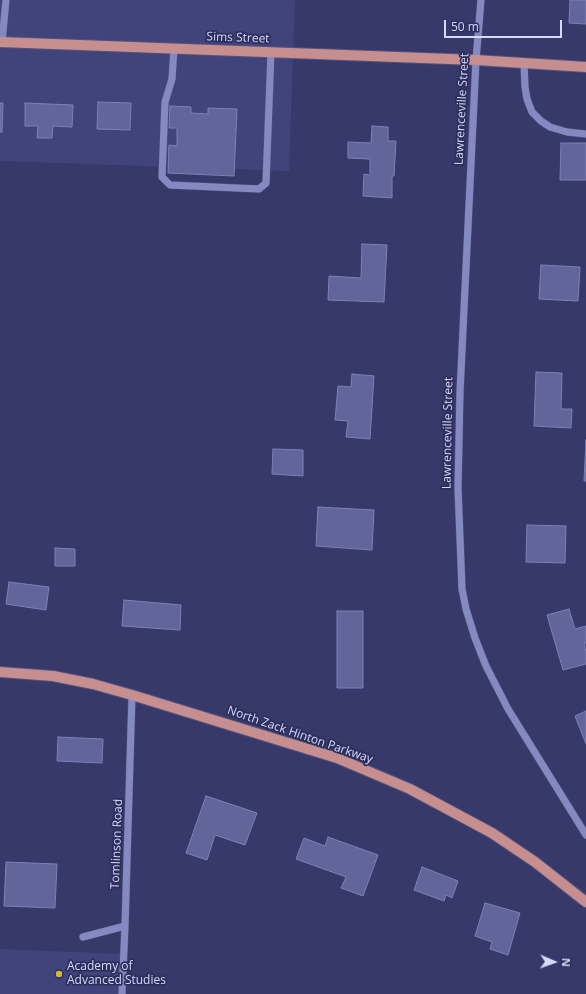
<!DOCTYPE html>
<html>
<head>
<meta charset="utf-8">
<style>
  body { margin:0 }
  #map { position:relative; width:586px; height:994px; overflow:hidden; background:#37396a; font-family:"Open Sans",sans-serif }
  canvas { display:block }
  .north { position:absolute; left:534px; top:942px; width:40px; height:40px; -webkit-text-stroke:3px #2d2e5e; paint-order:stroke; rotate:92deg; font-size:11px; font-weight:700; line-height:16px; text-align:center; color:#d6daf8 }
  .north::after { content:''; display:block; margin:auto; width:14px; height:18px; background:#d6daf8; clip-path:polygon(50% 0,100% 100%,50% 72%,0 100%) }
  .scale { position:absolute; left:444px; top:20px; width:118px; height:18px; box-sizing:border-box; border:2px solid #d6daf8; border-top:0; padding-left:5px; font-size:12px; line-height:14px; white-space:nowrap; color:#d6daf8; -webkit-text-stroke:3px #2d2e5e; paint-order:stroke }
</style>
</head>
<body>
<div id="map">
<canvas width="586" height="994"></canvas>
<div class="north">N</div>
<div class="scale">50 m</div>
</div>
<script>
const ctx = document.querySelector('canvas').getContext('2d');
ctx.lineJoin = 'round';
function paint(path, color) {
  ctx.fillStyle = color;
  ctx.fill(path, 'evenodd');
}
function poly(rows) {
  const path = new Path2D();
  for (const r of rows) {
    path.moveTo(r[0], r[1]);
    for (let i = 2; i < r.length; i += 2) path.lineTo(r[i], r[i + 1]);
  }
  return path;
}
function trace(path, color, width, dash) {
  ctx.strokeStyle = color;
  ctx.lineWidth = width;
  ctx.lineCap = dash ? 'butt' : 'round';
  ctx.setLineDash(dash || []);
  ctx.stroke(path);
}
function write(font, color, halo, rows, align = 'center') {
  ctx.font = font + ' "Open Sans",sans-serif';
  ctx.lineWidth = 3.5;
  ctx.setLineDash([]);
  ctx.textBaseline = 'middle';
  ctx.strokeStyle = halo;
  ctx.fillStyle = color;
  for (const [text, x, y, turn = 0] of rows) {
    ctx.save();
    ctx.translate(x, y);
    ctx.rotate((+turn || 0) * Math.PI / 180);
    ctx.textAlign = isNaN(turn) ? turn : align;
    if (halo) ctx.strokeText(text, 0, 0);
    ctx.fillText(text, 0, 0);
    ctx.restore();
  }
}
paint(poly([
  [0,0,295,0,289,171,0,161],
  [0,949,120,954,118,994,0,994]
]), '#41447a');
const building = poly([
  [570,0,586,0,586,24,569,23,570,0],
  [98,102,131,103,130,130,97,129,98,102],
  [0,103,3,103,2,132,0,132,0,103],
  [25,103,73,105,72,127,53,126,52,138,37,138,38,126,25,126,25,103],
  [170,106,191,107,191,113,208,114,208,108,237,109,234,176,168,173,169,145,177,146,177,128,169,128,170,106],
  [372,126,388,127,388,141,396,141,394,176,392,176,392,198,363,196,364,174,370,175,370,159,348,158,348,142,371,143,372,126],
  [561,143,586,143,586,180,560,180,561,143],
  [362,244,387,245,384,302,328,300,329,276,361,278,362,244],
  [541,265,580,267,578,301,539,299,541,265],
  [536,372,562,373,561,409,572,409,571,428,534,426,536,372],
  [352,374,374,376,370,439,346,437,348,421,335,420,338,386,351,387,352,374],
  [586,440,586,481,584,481,586,440],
  [273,449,303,450,303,476,272,474,273,449],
  [318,507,374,510,372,550,316,546,318,507],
  [527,525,566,526,565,563,526,562,527,525],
  [55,548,75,549,75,566,55,566,55,548],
  [9,582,49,587,46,610,6,604,9,582],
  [124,600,181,605,180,630,122,626,124,600],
  [569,609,575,629,586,626,586,643,584,643,586,652,586,664,563,670,547,615,569,609],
  [337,611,363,611,363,688,337,688,337,611],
  [586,711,586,744,575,716,586,711],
  [58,737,103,739,102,763,57,761,58,737],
  [206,796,257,813,245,845,215,835,207,860,186,853,206,796],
  [328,837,378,855,363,896,341,888,346,877,296,859,304,838,325,846,328,837],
  [6,862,57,864,55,908,4,906,6,862],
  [422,867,458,881,452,898,446,895,444,901,414,890,422,867],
  [485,903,520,913,508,955,490,949,492,942,475,936,485,903]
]);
paint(building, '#61659a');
trace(building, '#7c81b8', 1);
const minor = poly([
  [481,0,476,60,460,392,458,488,462,589,466,609,475,638,486,666,508,709,586,835],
  [2,42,6,0],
  [174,49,172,79,165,102,162,177,170,185,259,189,266,183,271,52],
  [524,63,525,87,527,99,532,112,541,121,550,127,567,132,586,134],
  [83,937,125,926],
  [122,994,125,926,132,695]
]);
const major = poly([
  [0,42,476,60,586,67],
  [0,672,53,676,93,684,132,695,337,758,410,789,492,833,535,862,586,902]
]);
trace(minor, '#52537d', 8);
trace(major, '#52537d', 12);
trace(minor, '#848ac1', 7);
trace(major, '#c78e90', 10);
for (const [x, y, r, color] of [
  [59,974,4,"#ceb837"]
]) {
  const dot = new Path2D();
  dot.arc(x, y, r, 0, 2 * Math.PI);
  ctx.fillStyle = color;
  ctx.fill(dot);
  trace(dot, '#2d2e5e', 1.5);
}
write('12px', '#d6daf8', '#2d2e5e', [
  ["Sims Street",238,38,2],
  ["Lawrenceville Street",462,109,-87],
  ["Lawrenceville Street",448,433,-89],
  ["North Zack Hinton Parkway",300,735,19],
  ["Tomlinson Road",117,844,-88]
]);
write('12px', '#d6daf8', '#2d2e5e', [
  ["Academy of",67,967],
  ["Advanced Studies",67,981]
], 'left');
</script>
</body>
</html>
